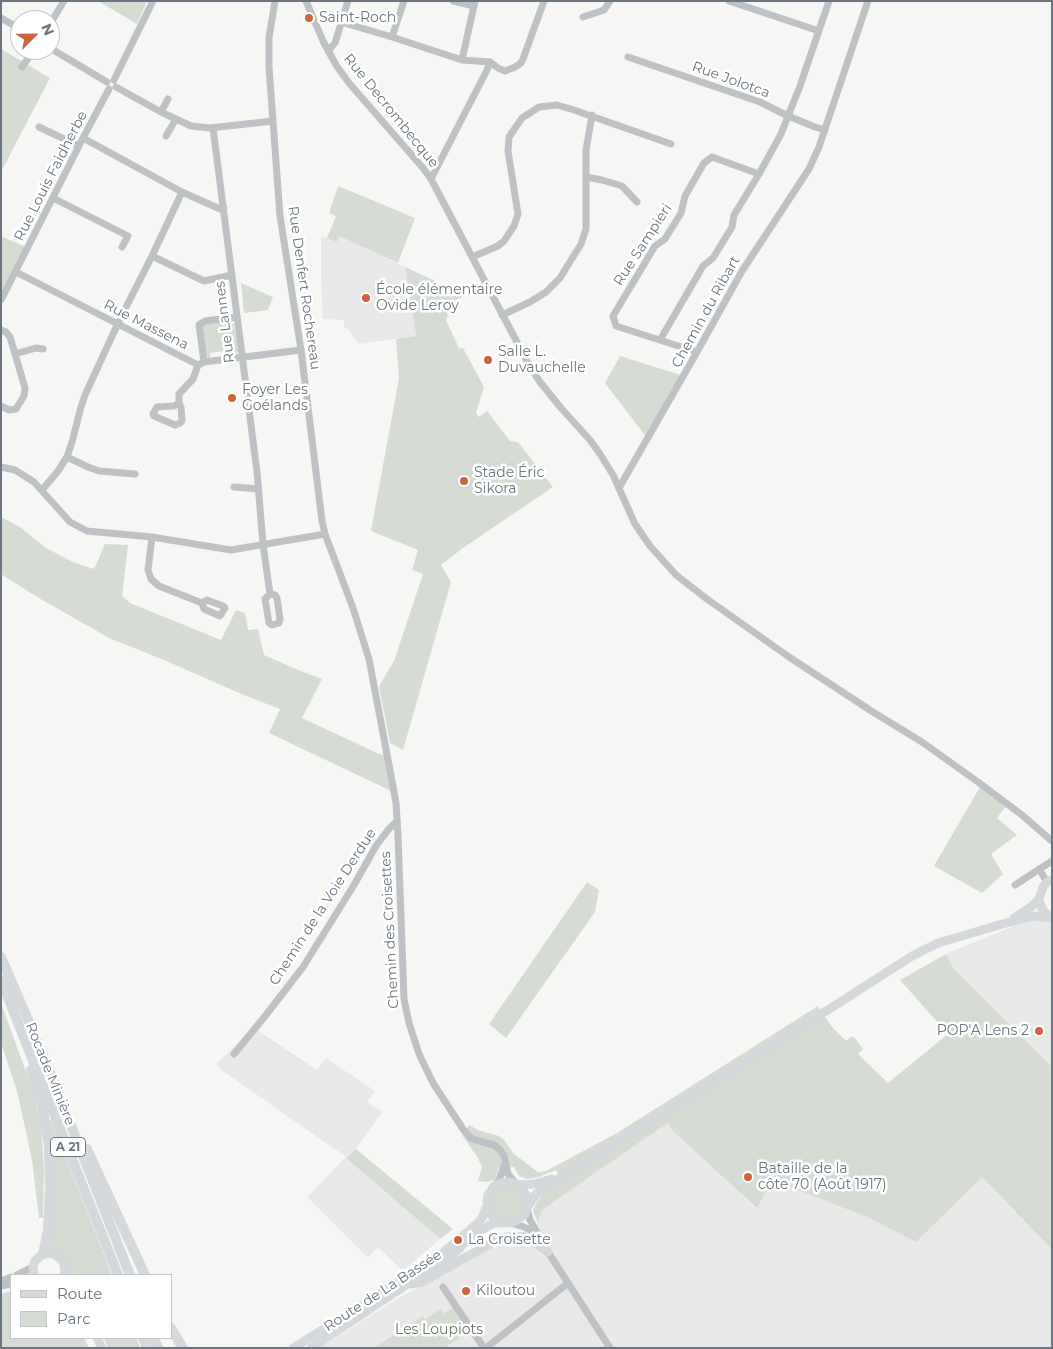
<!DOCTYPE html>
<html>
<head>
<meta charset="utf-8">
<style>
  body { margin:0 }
  #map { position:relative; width:1053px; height:1349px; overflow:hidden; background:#f6f7f4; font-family:Montserrat,sans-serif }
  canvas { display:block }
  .frame { position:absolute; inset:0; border:2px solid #6a7681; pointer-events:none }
  .legend { position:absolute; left:10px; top:1274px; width:162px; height:65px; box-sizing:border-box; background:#fff; border:1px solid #c3c8cd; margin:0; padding:6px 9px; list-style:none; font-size:15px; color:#6a7681 }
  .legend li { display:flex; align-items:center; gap:10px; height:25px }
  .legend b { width:25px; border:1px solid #c3c8cd }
  .north { position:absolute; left:10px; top:10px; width:50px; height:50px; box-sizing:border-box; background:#fff; border:1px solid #c3c8cd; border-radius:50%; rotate:67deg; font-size:14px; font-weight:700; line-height:20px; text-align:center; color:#6a7681 }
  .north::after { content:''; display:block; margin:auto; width:18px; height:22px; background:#cc643e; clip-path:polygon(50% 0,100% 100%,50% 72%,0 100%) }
</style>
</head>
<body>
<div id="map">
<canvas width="1053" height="1349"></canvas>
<div class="frame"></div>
<ul class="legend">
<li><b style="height:6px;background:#d5d9dc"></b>Route</li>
<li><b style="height:14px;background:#d6dbd4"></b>Parc</li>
</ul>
<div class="north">N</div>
</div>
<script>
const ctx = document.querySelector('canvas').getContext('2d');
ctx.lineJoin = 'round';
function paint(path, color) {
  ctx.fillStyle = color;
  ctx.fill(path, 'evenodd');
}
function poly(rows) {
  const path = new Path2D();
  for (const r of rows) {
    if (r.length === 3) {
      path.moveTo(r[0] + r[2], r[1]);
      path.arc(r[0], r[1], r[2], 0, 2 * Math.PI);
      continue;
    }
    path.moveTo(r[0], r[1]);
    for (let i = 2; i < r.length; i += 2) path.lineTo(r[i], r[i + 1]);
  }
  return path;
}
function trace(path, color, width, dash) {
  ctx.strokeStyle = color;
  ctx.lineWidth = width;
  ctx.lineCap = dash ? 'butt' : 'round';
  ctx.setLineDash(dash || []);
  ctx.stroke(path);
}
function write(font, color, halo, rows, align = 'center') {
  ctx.font = font + ' Montserrat,sans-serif';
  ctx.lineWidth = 5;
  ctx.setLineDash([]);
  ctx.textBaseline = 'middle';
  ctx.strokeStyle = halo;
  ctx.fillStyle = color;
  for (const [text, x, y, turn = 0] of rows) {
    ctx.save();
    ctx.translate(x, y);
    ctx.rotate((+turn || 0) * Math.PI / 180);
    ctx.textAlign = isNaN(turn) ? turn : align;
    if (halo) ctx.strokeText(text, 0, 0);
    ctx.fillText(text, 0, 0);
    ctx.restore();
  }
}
paint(poly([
  [321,236,337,241,339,236,405,267,416,336,358,344,350,331,344,327,344,320,323,319,321,280],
  [1052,910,1052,1067,953,968,946,954],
  [257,1030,317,1070,326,1058,375,1091,367,1102,382,1112,356,1149,346,1158,440,1239,403,1271,378,1247,368,1258,307,1197,346,1157,220,1069,216,1064,240,1041],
  [668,1123,756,1208,772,1180,867,1217,916,1242,982,1176,1052,1249,1052,1348,319,1348,397,1299,494,1244,513,1238,523,1239,538,1223,541,1211,572,1189]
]), '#e7e8e7');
paint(poly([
  [98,1,147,1,137,24],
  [1,49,50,78,1,172],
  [338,186,415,218,398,263,339,236,337,242,327,238,336,216,329,213],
  [1,236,28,248,1,300],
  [405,267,459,292,462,297,444,308,448,315,446,320,459,348,463,348,484,387,476,413,479,417,487,411,510,441,518,442,553,487,463,548,441,565,451,582,403,750,390,743,379,686,394,661,423,574,412,570,418,550,371,531,399,378,396,339,416,336],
  [241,283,273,297,268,310,244,313],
  [230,321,234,325,238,351,235,355,233,355,232,350,210,353,210,359,205,355,202,328,205,324],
  [620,356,684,376,647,438,605,383],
  [1,517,20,527,46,548,73,562,94,569,105,544,128,545,122,596,130,603,221,640,236,610,245,613,248,630,258,629,264,655,298,670,322,679,302,718,379,754,388,755,394,791,387,789,269,733,280,709,246,696,164,660,109,638,37,597,1,574],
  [980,787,1006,806,997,818,1017,835,991,854,1003,874,982,893,934,866],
  [587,882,599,890,595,912,506,1038,489,1024],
  [946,954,953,968,1052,1067,1052,1249,982,1177,916,1242,867,1217,772,1180,757,1208,673,1131,668,1123,572,1189,541,1211,538,1223,533,1211,536,1203,544,1192,562,1182,556,1170,539,1177,526,1179,519,1176,514,1167,499,1168,495,1179,487,1182,478,1181,482,1167,478,1158,462,1135,469,1125,478,1130,499,1136,504,1140,514,1154,538,1172,546,1171,617,1133,818,1006,832,1027,846,1041,851,1037,854,1037,863,1049,858,1054,888,1083,948,1034,900,980],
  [1,1003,34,1094,41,1126,44,1169,43,1215,47,1218,39,1218,32,1160,24,1123,17,1091,1,1043],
  [49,1120,51,1120,112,1275,68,1275,65,1257,57,1251,47,1249],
  [356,1149,453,1229,440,1239,346,1158],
  [507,1203,17],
  [11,1291,11,1338,84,1338,89,1348,1,1348,1,1294],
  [453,1307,469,1332,444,1348,374,1348,423,1316,425,1319,441,1309,444,1314],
  [104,1338,136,1338,140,1348,108,1348]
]), '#d6dbd4');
trace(poly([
  [275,1,269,38,269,67,280,216,301,350,322,521,325,534,353,608,369,659,392,781,396,803,398,835,404,999,409,1023,419,1054,433,1083,463,1129,469,1136,472,1139,494,1145,501,1151,504,1156,508,1174,516,1184],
  [306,1,323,41,336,65,349,83,423,168,431,179,529,365,540,382,561,408,590,440,600,454,613,475,635,524,650,546,676,575,707,599,789,657,873,712,922,742,978,782,1022,815,1052,841],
  [453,1,474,6],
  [729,1,819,31],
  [583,17,604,10,610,1],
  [1,18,20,29],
  [341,22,392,37,462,60,490,62],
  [50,24,64,1],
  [392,37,404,1],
  [50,48,107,82],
  [328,51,335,43,348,1],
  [628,57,760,102,788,116,815,127,825,130],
  [462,60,475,1],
  [490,62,498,68,505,71,515,67,521,63,523,59,544,1],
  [22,67,34,50],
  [114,80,153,1],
  [116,87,161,112,191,126,210,128,273,121],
  [161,112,168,99],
  [39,127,79,146],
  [213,128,257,472,263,544,270,594],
  [166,136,176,119],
  [83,138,182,192,220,209,224,208],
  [586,177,602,180,622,186,637,202],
  [431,179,487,70,490,62],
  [53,198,128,236,122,247],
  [152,256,204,281,232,275],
  [472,257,498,246,504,241,514,226,518,214,508,151,509,137,522,118,539,107,557,105,574,110,671,144],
  [16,272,198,365,204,362,301,350],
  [1,300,83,138,109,89],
  [502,315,530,302,546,292,560,278,581,244,586,229,586,150,592,115],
  [1,330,6,332,10,337,25,388,24,396,16,409,9,410,1,406],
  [660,340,703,266,713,258,732,227,734,215,759,174,781,134,800,86,829,1],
  [697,352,616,326,613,316,655,246,665,239,681,213,685,196,704,163,712,157,759,174],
  [15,354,36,348,43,349],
  [204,362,199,325,205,321,237,317],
  [179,403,174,406,157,407,153,414,154,416,175,425,180,423,182,421,181,407,179,403,179,394,193,379,198,365],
  [67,457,88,467,99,471,135,474],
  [1,467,15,470,34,482,70,522,87,531,152,537,231,550,325,534],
  [234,487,258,489],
  [619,488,697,352,742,271,809,169,819,147,868,1],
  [42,490,58,471,67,457,72,442,81,407,85,395,120,319,152,256,182,192],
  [152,537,148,570,151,579,159,586,202,603,204,609,220,616,225,608,223,606,207,600,202,603],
  [270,594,275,595,277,598,280,619,279,623,272,625,269,623,265,599,270,594],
  [1039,869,1047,882],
  [1015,885,1052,861],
  [234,1054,266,1015,303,967,354,885,376,846,388,830,397,821],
  [494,1186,499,1180,505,1164],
  [527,1209,530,1220,548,1252,610,1348],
  [511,1223,524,1227,537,1234],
  [17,1275,33,1267],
  [1,1281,11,1277],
  [1,1286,11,1284],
  [443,1287,484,1348],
  [486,1348,568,1283]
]), '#bec2c5', 7);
trace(poly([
  [1049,917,1042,909,1039,899,1043,887,1047,882,1052,880],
  [1014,918,1031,907,1039,899],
  [519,1185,535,1184,552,1179],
  [528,1206,527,1196,522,1189,517,1184,509,1182,501,1183,494,1186,488,1195,487,1201,489,1212,497,1221,507,1223,516,1221,525,1214,528,1206,536,1194,544,1188,831,1008,912,956,938,943,1006,923,1034,916,1052,918],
  [34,1275,33,1267,35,1261,40,1256,49,1253,56,1255,63,1261,65,1270,64,1275],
  [411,1284,422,1282,500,1238,515,1236,526,1237,548,1252],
  [97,1338,102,1348],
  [293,1348,345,1316,444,1252,478,1223,482,1218,487,1206],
  [311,1348,447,1258,457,1251,468,1239,485,1228,494,1223,502,1223]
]), '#d5d9dc', 9);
trace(poly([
  [1,957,44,1057,130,1275],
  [1,980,118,1275],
  [31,1070,42,1105,49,1146,50,1189,48,1230,43,1254],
  [87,1149,145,1275],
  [171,1328,183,1348],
  [143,1338,147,1348],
  [154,1338,158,1348]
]), '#d5d9dc', 10);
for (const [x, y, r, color] of [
  [309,18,5,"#cc643e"],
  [366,298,5,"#cc643e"],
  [488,360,5,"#cc643e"],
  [232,398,5,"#cc643e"],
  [464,481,5,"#cc643e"],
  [1039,1031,5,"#cc643e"],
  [748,1177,5,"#cc643e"],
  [458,1240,5,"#cc643e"],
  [466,1291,5,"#cc643e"]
]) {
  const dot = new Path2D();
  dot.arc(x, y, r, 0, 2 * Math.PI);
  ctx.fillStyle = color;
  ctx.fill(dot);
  trace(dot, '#fff', 2);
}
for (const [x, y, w] of [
  [68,1147,35]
]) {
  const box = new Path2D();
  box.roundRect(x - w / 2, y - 9.5, w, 19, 4);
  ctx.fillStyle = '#fff';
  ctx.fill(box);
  trace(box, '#6a7681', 1);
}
write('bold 12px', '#6a7681', null, [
  ["A 21",68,1147]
]);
write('14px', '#6a7681', '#fff', [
  ["Saint-Roch",319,18],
  ["École élémentaire",376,290],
  ["Ovide Leroy",376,306],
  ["Salle L.",498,352],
  ["Duvauchelle",498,368],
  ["Foyer Les",242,390],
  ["Goélands",242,406],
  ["Stade Éric",474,473],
  ["Sikora",474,489],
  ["POP'A Lens 2",1029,1031,"right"],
  ["Bataille de la",758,1169],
  ["côte 70 (Août 1917)",758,1185],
  ["La Croisette",468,1240],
  ["Kiloutou",476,1291]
], 'left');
write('14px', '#6a7681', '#fff', [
  ["Rue Jolotca",731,80,20],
  ["Rue Decrombecque",391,111,51],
  ["Rue Louis Faidherbe",51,176,-63],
  ["Rue Sampieri",643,245,-57],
  ["Rue Denfert Rochereau",304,288,82],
  ["Chemin du Ribart",706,312,-61],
  ["Rue Lannes",225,322,-97],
  ["Rue Massena",146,325,27],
  ["Chemin de la Voie Derdue",323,907,-57],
  ["Chemin des Croisettes",390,930,-93],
  ["Rocade Minière",50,1074,68],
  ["Route de La Bassée",383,1291,-33]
]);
write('14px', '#6b7968', '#fff', [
  ["Les Loupiots",439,1330]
]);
</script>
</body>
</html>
